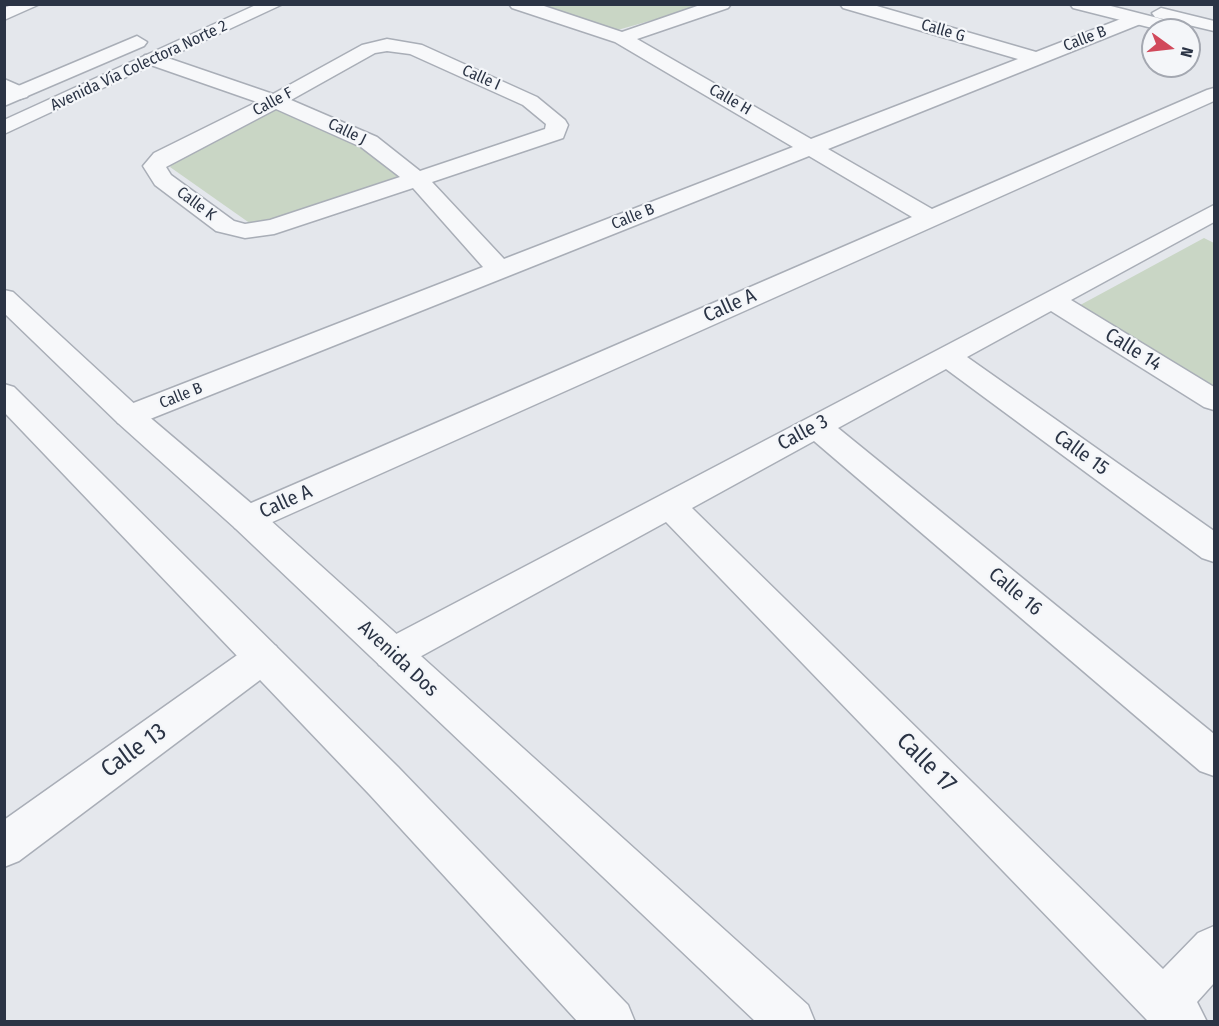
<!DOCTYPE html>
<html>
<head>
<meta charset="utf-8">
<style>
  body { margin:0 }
  #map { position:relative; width:1219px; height:1026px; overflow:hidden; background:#e4e7ec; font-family:"Fira Sans Condensed",sans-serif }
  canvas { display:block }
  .frame { position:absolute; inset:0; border:6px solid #2b3445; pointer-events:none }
  .north { position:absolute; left:1141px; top:18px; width:60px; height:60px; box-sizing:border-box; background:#f4f6f9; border:2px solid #a4a8b1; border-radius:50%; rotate:105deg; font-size:16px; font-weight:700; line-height:24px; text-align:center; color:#2b3445 }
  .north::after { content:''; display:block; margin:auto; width:21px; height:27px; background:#d1495b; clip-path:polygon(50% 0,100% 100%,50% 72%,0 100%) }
</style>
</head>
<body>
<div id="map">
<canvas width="1219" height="1026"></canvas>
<div class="frame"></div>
<div class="north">N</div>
</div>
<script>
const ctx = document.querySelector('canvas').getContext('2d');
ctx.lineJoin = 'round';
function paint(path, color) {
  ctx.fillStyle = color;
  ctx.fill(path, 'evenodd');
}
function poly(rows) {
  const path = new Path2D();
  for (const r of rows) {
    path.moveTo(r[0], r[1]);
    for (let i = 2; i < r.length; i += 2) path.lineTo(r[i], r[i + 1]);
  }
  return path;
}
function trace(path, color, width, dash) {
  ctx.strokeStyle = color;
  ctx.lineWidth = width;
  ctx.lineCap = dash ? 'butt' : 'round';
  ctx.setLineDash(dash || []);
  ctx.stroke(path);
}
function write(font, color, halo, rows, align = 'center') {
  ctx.font = font + ' "Fira Sans Condensed",sans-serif';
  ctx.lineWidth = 4.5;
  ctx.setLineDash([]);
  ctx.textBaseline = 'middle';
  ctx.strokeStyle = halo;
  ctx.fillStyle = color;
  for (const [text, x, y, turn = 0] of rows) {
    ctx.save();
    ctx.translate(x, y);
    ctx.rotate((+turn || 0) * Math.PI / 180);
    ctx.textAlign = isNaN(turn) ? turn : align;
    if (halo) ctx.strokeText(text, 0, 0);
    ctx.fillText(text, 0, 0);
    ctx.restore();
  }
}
paint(poly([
  [534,5,706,5,614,31],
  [271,110,281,110,362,146,398,173,394,182,263,225,251,224,170,167,175,159],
  [1204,238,1214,243,1214,397,1071,310]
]), '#c9d6c5');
const minor = poly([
  [14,4,40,4,4,20,4,8,14,4],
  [509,4,538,4,622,32,703,4,731,4,728,8,637,39,811,139,1018,59,843,8,840,4,870,4,1036,52,1131,15,1143,15,1146,19,1143,23,828,149,932,209,1207,90,1214,88,1214,101,259,528,247,532,235,528,230,519,235,510,912,217,809,156,140,423,129,426,118,423,114,416,118,409,483,267,413,188,274,234,245,238,216,231,155,185,143,166,154,153,257,102,145,63,142,59,145,55,159,55,273,94,362,45,387,39,422,45,537,97,565,120,568,125,563,138,432,182,504,259,793,147,615,42,512,8,509,4],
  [387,51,410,54,523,105,546,124,545,129,420,171,377,137,291,100,375,53,387,51],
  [276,109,361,147,400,177,270,220,245,224,234,221,171,175,166,167,276,109],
  [4,79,27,89,30,93,27,97,20,99,4,93,4,79],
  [1214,205,1214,222,1071,300,1214,387,1214,410,1204,407,1051,311,967,357,1214,531,1214,562,1202,558,946,369,838,428,1214,734,1214,776,1200,771,814,441,692,508,1163,969,1198,933,1214,926,1214,983,1197,1002,1207,1022,1147,1020,666,522,405,665,392,670,379,665,373,654,379,643,1214,205],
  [263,641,276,646,282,657,276,668,19,861,4,867,4,820,250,646,263,641]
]);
const tertiary = poly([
  [258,4,283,4,4,134,4,120,258,4],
  [1070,4,1103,4,1189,26,1191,30,1189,33,1189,30,1160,30,1073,8,1070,4],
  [1161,8,1214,21,1214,31,1155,17,1152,13,1161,8],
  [137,36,147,42,144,46,4,106,4,92,137,36],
  [4,290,13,292,140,409,259,510,808,1005,815,1022,756,1022,235,528,118,423,4,313,4,290],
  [4,384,14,387,398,767,628,1005,635,1022,578,1022,370,795,4,412,4,384]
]);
trace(minor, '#a9aeb7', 3);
trace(tertiary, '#a9aeb7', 3);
paint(minor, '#f7f8fa');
paint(tertiary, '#f7f8fa');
write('16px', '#2b3445', '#f4f6f9', [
  ["Calle G",943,31,16],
  ["Calle B",1085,39,-21],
  ["Avenida Vía Colectora Norte 2",139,66,-25],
  ["Calle I",481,78,24],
  ["Calle H",730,100,30],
  ["Calle F",273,102,-28],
  ["Calle J",347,132,26],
  ["Calle K",196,204,37],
  ["Calle B",633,217,-22],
  ["Calle B",181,396,-22]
]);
write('20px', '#2b3445', '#f4f6f9', [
  ["Calle A",730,306,-24],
  ["Calle 14",1133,350,32],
  ["Calle 3",803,433,-28],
  ["Calle 15",1081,453,36],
  ["Calle A",286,502,-24],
  ["Calle 16",1015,592,40],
  ["Avenida Dos",398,659,43]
]);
write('24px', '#2b3445', '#f4f6f9', [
  ["Calle 13",134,751,-36],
  ["Calle 17",926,763,45]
]);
</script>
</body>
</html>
